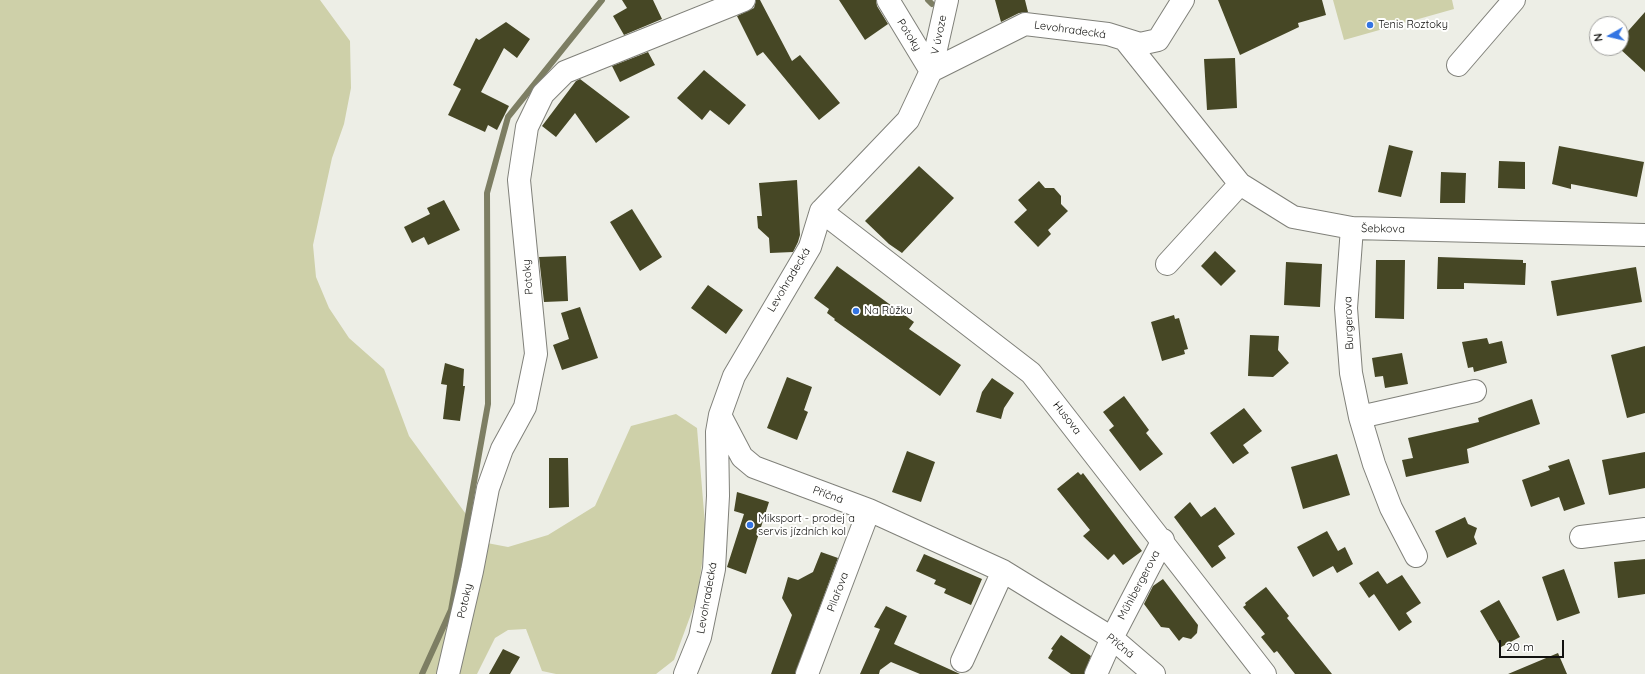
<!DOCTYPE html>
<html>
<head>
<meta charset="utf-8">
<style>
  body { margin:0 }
  #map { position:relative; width:1645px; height:674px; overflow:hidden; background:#edeee6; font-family:Quicksand,sans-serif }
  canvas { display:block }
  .north { position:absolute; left:1589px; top:16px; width:40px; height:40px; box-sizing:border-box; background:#fffffe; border:1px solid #a0a09e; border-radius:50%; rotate:262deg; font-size:11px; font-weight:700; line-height:16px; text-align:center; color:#11110f }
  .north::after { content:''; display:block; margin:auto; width:14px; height:18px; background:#3374e2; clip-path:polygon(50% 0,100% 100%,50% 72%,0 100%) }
  .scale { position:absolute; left:1499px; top:640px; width:65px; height:18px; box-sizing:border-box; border:2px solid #11110f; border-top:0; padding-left:5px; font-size:12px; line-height:14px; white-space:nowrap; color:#11110f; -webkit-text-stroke:3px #fffffe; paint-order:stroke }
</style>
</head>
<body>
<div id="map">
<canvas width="1645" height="674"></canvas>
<div class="north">N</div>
<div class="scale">20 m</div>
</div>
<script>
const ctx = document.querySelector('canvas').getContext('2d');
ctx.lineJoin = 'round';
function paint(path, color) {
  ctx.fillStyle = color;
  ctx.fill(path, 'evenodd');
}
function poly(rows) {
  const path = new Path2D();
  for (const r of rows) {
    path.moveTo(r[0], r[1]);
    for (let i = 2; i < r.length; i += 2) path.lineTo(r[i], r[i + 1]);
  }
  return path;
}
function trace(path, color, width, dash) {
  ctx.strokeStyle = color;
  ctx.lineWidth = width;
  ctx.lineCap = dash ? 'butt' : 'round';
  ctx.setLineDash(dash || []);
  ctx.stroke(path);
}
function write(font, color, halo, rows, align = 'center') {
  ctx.font = font + ' Quicksand,sans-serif';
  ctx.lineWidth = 4;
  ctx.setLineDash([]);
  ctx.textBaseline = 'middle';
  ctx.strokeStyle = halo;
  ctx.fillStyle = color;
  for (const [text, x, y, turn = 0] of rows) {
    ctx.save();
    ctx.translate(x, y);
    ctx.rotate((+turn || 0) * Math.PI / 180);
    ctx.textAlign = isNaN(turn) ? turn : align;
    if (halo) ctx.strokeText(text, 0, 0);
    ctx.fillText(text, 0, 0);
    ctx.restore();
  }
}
paint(poly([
  [0,0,320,0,350,41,351,88,344,124,332,158,313,245,316,277,329,308,349,338,384,369,409,436,487,543,508,547,548,535,595,506,631,426,676,414,697,428,706,536,697,598,674,660,656,674,556,674,542,671,526,629,508,630,495,638,477,674,0,674],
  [1333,0,1452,0,1454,9,1344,40]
]), '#ced0a9');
trace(poly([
  [928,0,932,4],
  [422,674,451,610,488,404,487,193,508,117,602,0]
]), '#7d7e63', 6);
paint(poly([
  [622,0,653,0,662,19,624,35,613,16,627,8],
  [756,0,760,0,792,61,800,55,840,103,819,120,763,52,757,56,737,16,754,8],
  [839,0,876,0,877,6,888,24,865,40],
  [995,0,1025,0,1028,12,1019,13,1001,22],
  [1218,0,1322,0,1326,15,1298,23,1299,27,1240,55],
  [1645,12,1645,72,1619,48,1621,48,1621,39],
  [506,22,530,39,517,58,504,48,481,92,509,106,497,130,488,125,485,132,448,115,461,89,453,85,476,38,479,40],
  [648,52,655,65,620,82,612,66],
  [1235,58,1237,108,1207,110,1204,59],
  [704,70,746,105,729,125,710,110,702,120,677,98],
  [580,79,630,117,596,143,575,113,556,137,542,126,576,81],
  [1389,145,1413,151,1401,197,1378,192],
  [1559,146,1644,162,1637,197,1571,184,1571,189,1552,184],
  [1499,161,1525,162,1525,189,1498,188],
  [919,166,954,198,902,253,889,244,865,221],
  [1441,172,1466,173,1465,203,1440,203],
  [797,180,800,235,798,242,793,252,770,253,769,238,758,228,757,216,762,216,759,183],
  [1039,181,1045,188,1054,188,1061,196,1061,204,1068,211,1048,230,1051,234,1038,247,1014,222,1027,210,1018,200],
  [444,200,460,230,428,245,424,237,412,243,404,227,430,214,427,208],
  [632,209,662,257,640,271,610,222],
  [1215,251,1236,271,1221,286,1201,266],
  [566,256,568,301,544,302,539,257],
  [1438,257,1523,260,1523,263,1526,263,1525,285,1464,283,1464,289,1437,289],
  [1376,260,1405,260,1404,319,1375,318],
  [1286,262,1322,264,1320,307,1284,305],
  [837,266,914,322,909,329,961,365,940,396,834,320,835,319,827,313,829,309,814,298],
  [1636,267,1642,302,1557,316,1551,281],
  [708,285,743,310,726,334,691,308],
  [580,307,598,358,562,370,553,345,569,339,561,313],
  [1174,315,1175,319,1179,318,1188,349,1184,350,1185,354,1162,361,1151,322],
  [1250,335,1279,336,1278,350,1289,363,1273,377,1248,376],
  [1487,338,1489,344,1502,341,1507,363,1474,372,1473,367,1468,368,1462,342],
  [1645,346,1645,413,1627,418,1611,355],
  [1402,353,1408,384,1385,388,1383,376,1375,377,1372,358],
  [445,363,464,369,463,386,465,386,460,421,443,419,447,385,441,384],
  [787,377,812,387,804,410,808,412,797,440,767,428],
  [992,378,1014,393,1004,408,1001,419,976,412,982,392],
  [1124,396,1149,430,1146,433,1163,454,1140,471,1109,430,1114,426,1103,412],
  [1532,399,1540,424,1467,449,1469,463,1406,477,1402,460,1413,458,1408,438,1479,422,1478,418],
  [1244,408,1262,431,1243,445,1249,453,1233,464,1210,433],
  [907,451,935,462,921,502,892,492],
  [1645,452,1645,488,1609,495,1602,460],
  [1337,454,1350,495,1303,509,1291,467],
  [549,458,568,458,569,507,549,508],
  [1569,459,1585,504,1564,511,1559,497,1531,507,1522,480,1550,470,1548,466],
  [1078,472,1081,475,1083,473,1142,551,1123,565,1114,554,1108,560,1083,536,1090,530,1057,489],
  [737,492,769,502,746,574,727,567,744,514,734,511],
  [1190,502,1201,517,1215,507,1235,534,1218,546,1226,558,1212,568,1174,517],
  [1465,517,1468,524,1477,528,1474,537,1477,544,1447,558,1435,531],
  [1327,531,1338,551,1345,547,1353,564,1337,573,1333,566,1313,577,1297,547],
  [821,552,838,558,795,674,771,674,792,615,782,598,788,577,798,580,813,572],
  [924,554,982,579,971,605,944,593,946,589,934,584,936,580,916,571],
  [1645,559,1645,594,1618,598,1614,562],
  [1564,569,1580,613,1557,621,1542,577],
  [1378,571,1387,584,1402,575,1421,603,1406,613,1412,622,1399,631,1374,594,1369,598,1359,583],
  [1163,579,1198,625,1197,633,1191,639,1183,637,1179,641,1169,628,1161,627,1144,604,1153,586],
  [1266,587,1289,616,1287,618,1332,674,1295,674,1277,651,1274,653,1261,637,1265,634,1243,607,1246,605,1245,603],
  [1499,600,1520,637,1501,647,1480,611],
  [886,606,907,616,894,644,960,674,920,674,891,662,880,670,879,674,860,674,880,629,874,627],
  [1061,635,1091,656,1084,674,1071,674,1048,658,1053,650,1051,649],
  [503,649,520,657,510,674,489,674],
  [1558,653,1567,674,1508,674]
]), '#464725');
const minor = poly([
  [888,0,931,71],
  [1125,40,1240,184,1293,217,1352,228,1645,235],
  [1458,65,1514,0],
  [931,71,1025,24,1108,34,1140,44,1158,40,1183,0],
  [821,211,1031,373,1265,674],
  [1352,228,1346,308,1351,373,1360,417,1374,464,1391,508,1416,556],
  [1167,264,1240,184],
  [720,415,742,457,754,467,869,510,1003,571,1112,638,1154,674],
  [1360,417,1475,391],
  [1581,537,1645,529],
  [962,661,1003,571],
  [448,674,472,571,488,488,502,449,525,407,536,354,519,180,527,127,543,94,565,72,744,0],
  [685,674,700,637,714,569,718,496,717,432,720,415,734,376,810,247,821,211,908,120,931,71,947,0],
  [807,674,869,510],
  [1096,674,1112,638,1163,540]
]);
trace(minor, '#80817a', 24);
trace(minor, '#fff', 22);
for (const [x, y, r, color] of [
  [1370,25,4,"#3374e2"],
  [856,311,4,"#3374e2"],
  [750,525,4,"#3374e2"]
]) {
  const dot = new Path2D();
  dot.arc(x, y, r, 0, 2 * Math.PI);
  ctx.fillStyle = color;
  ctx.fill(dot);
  trace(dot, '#fffffe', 1.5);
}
write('11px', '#11110f', '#fffffe', [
  ["Tenis Roztoky",1378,25],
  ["Na Růžku",864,311],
  ["Miksport - prodej a",758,519],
  ["servis jízdních kol",758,532]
], 'left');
write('11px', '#11110f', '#fffffe', [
  ["Levohradecká",1070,30,8],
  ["Potoky",909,35,58],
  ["V úvoze",939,35,-78],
  ["Šebkova",1383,229,1],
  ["Potoky",528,277,-95],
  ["Levohradecká",789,280,-59],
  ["Burgerova",1349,323,-92],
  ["Husova",1067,418,52],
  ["Příčná",828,495,20],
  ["Műhlbergerova",1139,585,-62],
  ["Pilařova",838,592,-69],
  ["Levohradecká",707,598,-80],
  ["Potoky",465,601,-77],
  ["Příčná",1120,646,39]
]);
</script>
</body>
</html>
